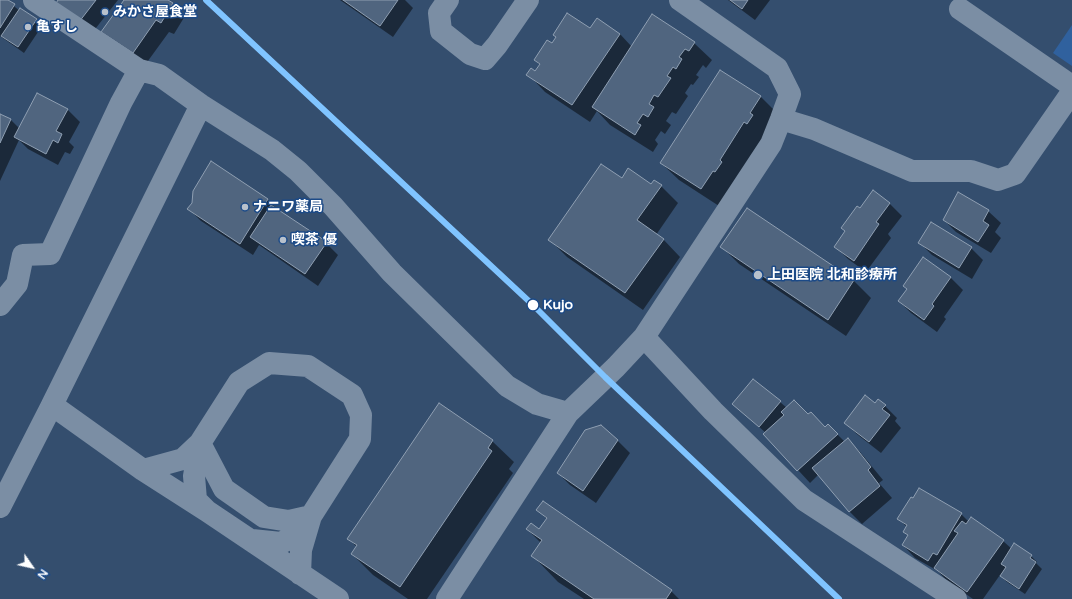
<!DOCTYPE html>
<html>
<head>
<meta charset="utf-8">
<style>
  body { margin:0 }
  #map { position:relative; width:1072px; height:599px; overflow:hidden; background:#344e6e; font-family:"Varela Round",sans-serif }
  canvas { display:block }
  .north { position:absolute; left:12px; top:547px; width:40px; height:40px; -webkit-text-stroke:3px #1c4a87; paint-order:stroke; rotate:124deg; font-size:11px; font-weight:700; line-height:16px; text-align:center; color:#fff }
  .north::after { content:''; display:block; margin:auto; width:14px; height:18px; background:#fff; clip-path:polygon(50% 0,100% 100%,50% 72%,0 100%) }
</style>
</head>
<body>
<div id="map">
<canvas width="1072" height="599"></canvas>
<div class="north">N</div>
</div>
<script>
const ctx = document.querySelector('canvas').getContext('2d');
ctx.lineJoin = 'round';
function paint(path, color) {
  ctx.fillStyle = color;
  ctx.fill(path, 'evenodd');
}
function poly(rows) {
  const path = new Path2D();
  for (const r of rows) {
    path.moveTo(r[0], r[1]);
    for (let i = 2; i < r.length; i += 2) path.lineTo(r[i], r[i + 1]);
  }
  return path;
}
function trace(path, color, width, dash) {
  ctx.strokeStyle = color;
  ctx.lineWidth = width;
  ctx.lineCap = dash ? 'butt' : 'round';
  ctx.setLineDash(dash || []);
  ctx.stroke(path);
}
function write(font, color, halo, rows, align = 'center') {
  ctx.font = font + ' "Varela Round","Noto Sans JP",sans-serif';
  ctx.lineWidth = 3;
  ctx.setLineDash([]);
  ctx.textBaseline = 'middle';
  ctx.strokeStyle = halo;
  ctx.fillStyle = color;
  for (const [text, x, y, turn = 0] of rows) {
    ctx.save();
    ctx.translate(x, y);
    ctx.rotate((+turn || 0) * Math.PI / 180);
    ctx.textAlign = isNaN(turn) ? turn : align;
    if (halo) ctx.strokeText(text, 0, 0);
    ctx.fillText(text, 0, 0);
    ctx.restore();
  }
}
paint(poly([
  [1072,25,1072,66,1053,53]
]), '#30619e');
paint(poly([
  [0,0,6,0,20,11,36,20,42,26,24,53,0,36],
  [59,0,118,0,92,33],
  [125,0,166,0,173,4,185,16,174,34,169,32,145,65,114,44],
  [340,0,405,0,413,8,393,37],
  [728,0,770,0,755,20],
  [590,30,620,34,632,47,694,43,712,60,706,68,703,65,696,75,699,77,693,85,691,84,685,93,688,96,676,114,672,112,666,121,671,125,665,134,661,131,655,140,658,144,653,152,610,125,597,111,590,122,545,92,528,74,535,72,540,65,535,60,552,45],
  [720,71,761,97,778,114,719,206,679,180,661,163],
  [68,110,80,122,69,142,74,147,70,154,65,152,58,165,28,149,19,140,0,181,0,115,11,120,20,129],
  [212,162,268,200,280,212,326,243,338,255,318,286,259,245,253,255,201,221,189,209],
  [622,180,661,186,678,203,656,235,663,239,680,257,643,310,567,257,550,240],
  [889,203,902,216,888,234,891,238,866,272,848,259,836,247,860,209],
  [747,209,854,281,871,298,846,336,739,264,722,247],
  [988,211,1001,223,995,232,1001,238,991,253,956,232,944,220],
  [920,243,971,248,983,260,972,279,932,255],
  [923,259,951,278,963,290,944,317,946,319,937,332,911,313,899,301,908,289],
  [780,402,787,408,808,415,826,428,828,425,845,442,848,440,860,452,883,480,879,483,892,498,862,524,849,511,819,474,810,483,765,434,766,433,733,404],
  [885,406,897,418,895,421,901,428,881,453,858,435,845,423],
  [617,440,630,453,596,503,570,485,558,473],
  [492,441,514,462,509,469,513,473,427,599,408,599,373,575,352,554,357,547,348,538],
  [538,510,671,591,679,599,584,599,558,582,533,556,541,543,527,529,539,530,547,519],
  [961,514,969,522,1003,541,1012,549,1031,556,1037,562,1036,563,1042,569,1025,594,1007,582,1000,575,983,599,973,599,947,581,938,571,915,558,903,545,909,536,904,532,907,527,898,518]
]), '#0007');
const building = poly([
  [0,0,8,0,15,4,0,28,0,0],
  [58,0,96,0,79,22,55,5,58,0],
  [124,0,168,0,173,3,161,23,156,20,133,53,101,32,124,0],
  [343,0,398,0,380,26,343,0],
  [730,0,748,0,742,9,730,0],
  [20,8,37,19,18,47,1,36,20,8],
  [567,13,590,28,597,18,620,34,572,105,526,75,531,68,535,71,540,64,534,60,547,40,552,43,556,37,553,35,567,13],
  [652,14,695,42,689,51,685,49,679,57,682,59,676,69,673,67,667,76,671,78,658,97,654,95,649,104,654,107,648,117,643,114,637,123,641,125,635,135,592,107,652,14],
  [720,70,761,96,750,113,753,115,747,124,744,122,720,160,722,162,715,172,713,171,701,189,660,163,720,70],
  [37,93,68,109,56,131,62,134,58,143,53,140,46,154,14,137,37,93],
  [0,114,11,119,0,143,0,114],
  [211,161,268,199,240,244,187,209,192,203,193,191,211,161],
  [601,164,622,178,628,168,651,184,654,180,662,185,637,220,664,239,625,293,548,240,601,164],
  [873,190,890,203,876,222,879,224,854,261,834,247,845,231,841,228,857,206,860,208,873,190],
  [958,192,989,210,983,221,989,225,978,242,943,220,958,192],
  [271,205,327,242,305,274,250,237,271,205],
  [747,208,854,280,828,320,720,247,747,208],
  [931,222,972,247,959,268,918,243,931,222],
  [923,257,951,277,932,304,934,306,924,320,898,301,907,289,903,286,923,257],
  [753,379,781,401,759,427,732,404,753,379],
  [865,395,875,403,878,399,886,405,882,409,890,415,869,442,844,423,865,395],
  [794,400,808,414,811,412,825,427,828,424,838,434,797,471,763,434,784,415,781,412,794,400],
  [439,403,493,440,488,448,492,451,400,587,351,554,357,545,347,539,439,403],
  [601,425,618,440,583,491,557,473,585,430,601,425],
  [848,438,871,467,868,470,880,486,849,512,812,468,848,438],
  [919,488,962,513,937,555,933,553,928,561,902,545,908,535,903,532,907,525,897,519,911,497,913,498,919,488],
  [543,501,672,590,666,599,594,599,531,556,542,540,526,529,531,523,539,529,547,518,536,510,543,501],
  [971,517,1004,540,967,592,934,568,958,533,954,531,962,521,966,524,971,517],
  [1014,543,1032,555,1030,558,1036,562,1019,589,1000,576,1006,567,1001,564,1014,543]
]);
paint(building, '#50657f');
trace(building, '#8f9fb2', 1);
trace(poly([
  [34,0,139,70,159,75,201,105,272,150,298,171,333,206,392,273,507,386,537,404,568,413],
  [448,0,439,13,441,31,470,54,485,59,497,45,528,0],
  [960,9,1072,86],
  [781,119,814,129,912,171,971,171,998,180,1015,174,1072,92],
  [0,305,17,284,23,255,50,254,121,103,139,70],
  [644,337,713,411,804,500,956,599],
  [52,405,201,105],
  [200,443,224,489,264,517,289,521,311,516],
  [200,443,194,476,196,500,206,510],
  [143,470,183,459,200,443,239,382,269,363,308,366,352,395,361,415,360,439,311,516,301,550,300,574],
  [0,507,52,405,143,470,207,511,338,599],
  [252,540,281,543,307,529],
  [447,599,568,413,616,367,644,337,771,144,781,119,790,94,777,68,680,0]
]), '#7b8ea4', 22);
trace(poly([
  [206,0,533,305,605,377,839,599]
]), '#80c4ff', 6);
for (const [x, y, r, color] of [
  [105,12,4,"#b8c1cc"],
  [28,27,4,"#b8c1cc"],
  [245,207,4,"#b8c1cc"],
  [283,240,4,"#b8c1cc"],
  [758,275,5,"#b8c1cc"],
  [533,305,6,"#fff"]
]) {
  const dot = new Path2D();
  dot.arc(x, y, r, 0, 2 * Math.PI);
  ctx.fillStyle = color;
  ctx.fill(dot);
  trace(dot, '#1c4a87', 1.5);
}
write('bold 14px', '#fff', '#1c4a87', [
  ["みかさ屋食堂",113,12],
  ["亀すし",36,27],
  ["ナニワ薬局",253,207],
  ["喫茶 優",291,240],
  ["上田医院 北和診療所",767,275]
], 'left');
write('bold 14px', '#fff', '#1c4a87', [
  ["Kujo",543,305]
], 'left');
</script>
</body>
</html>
